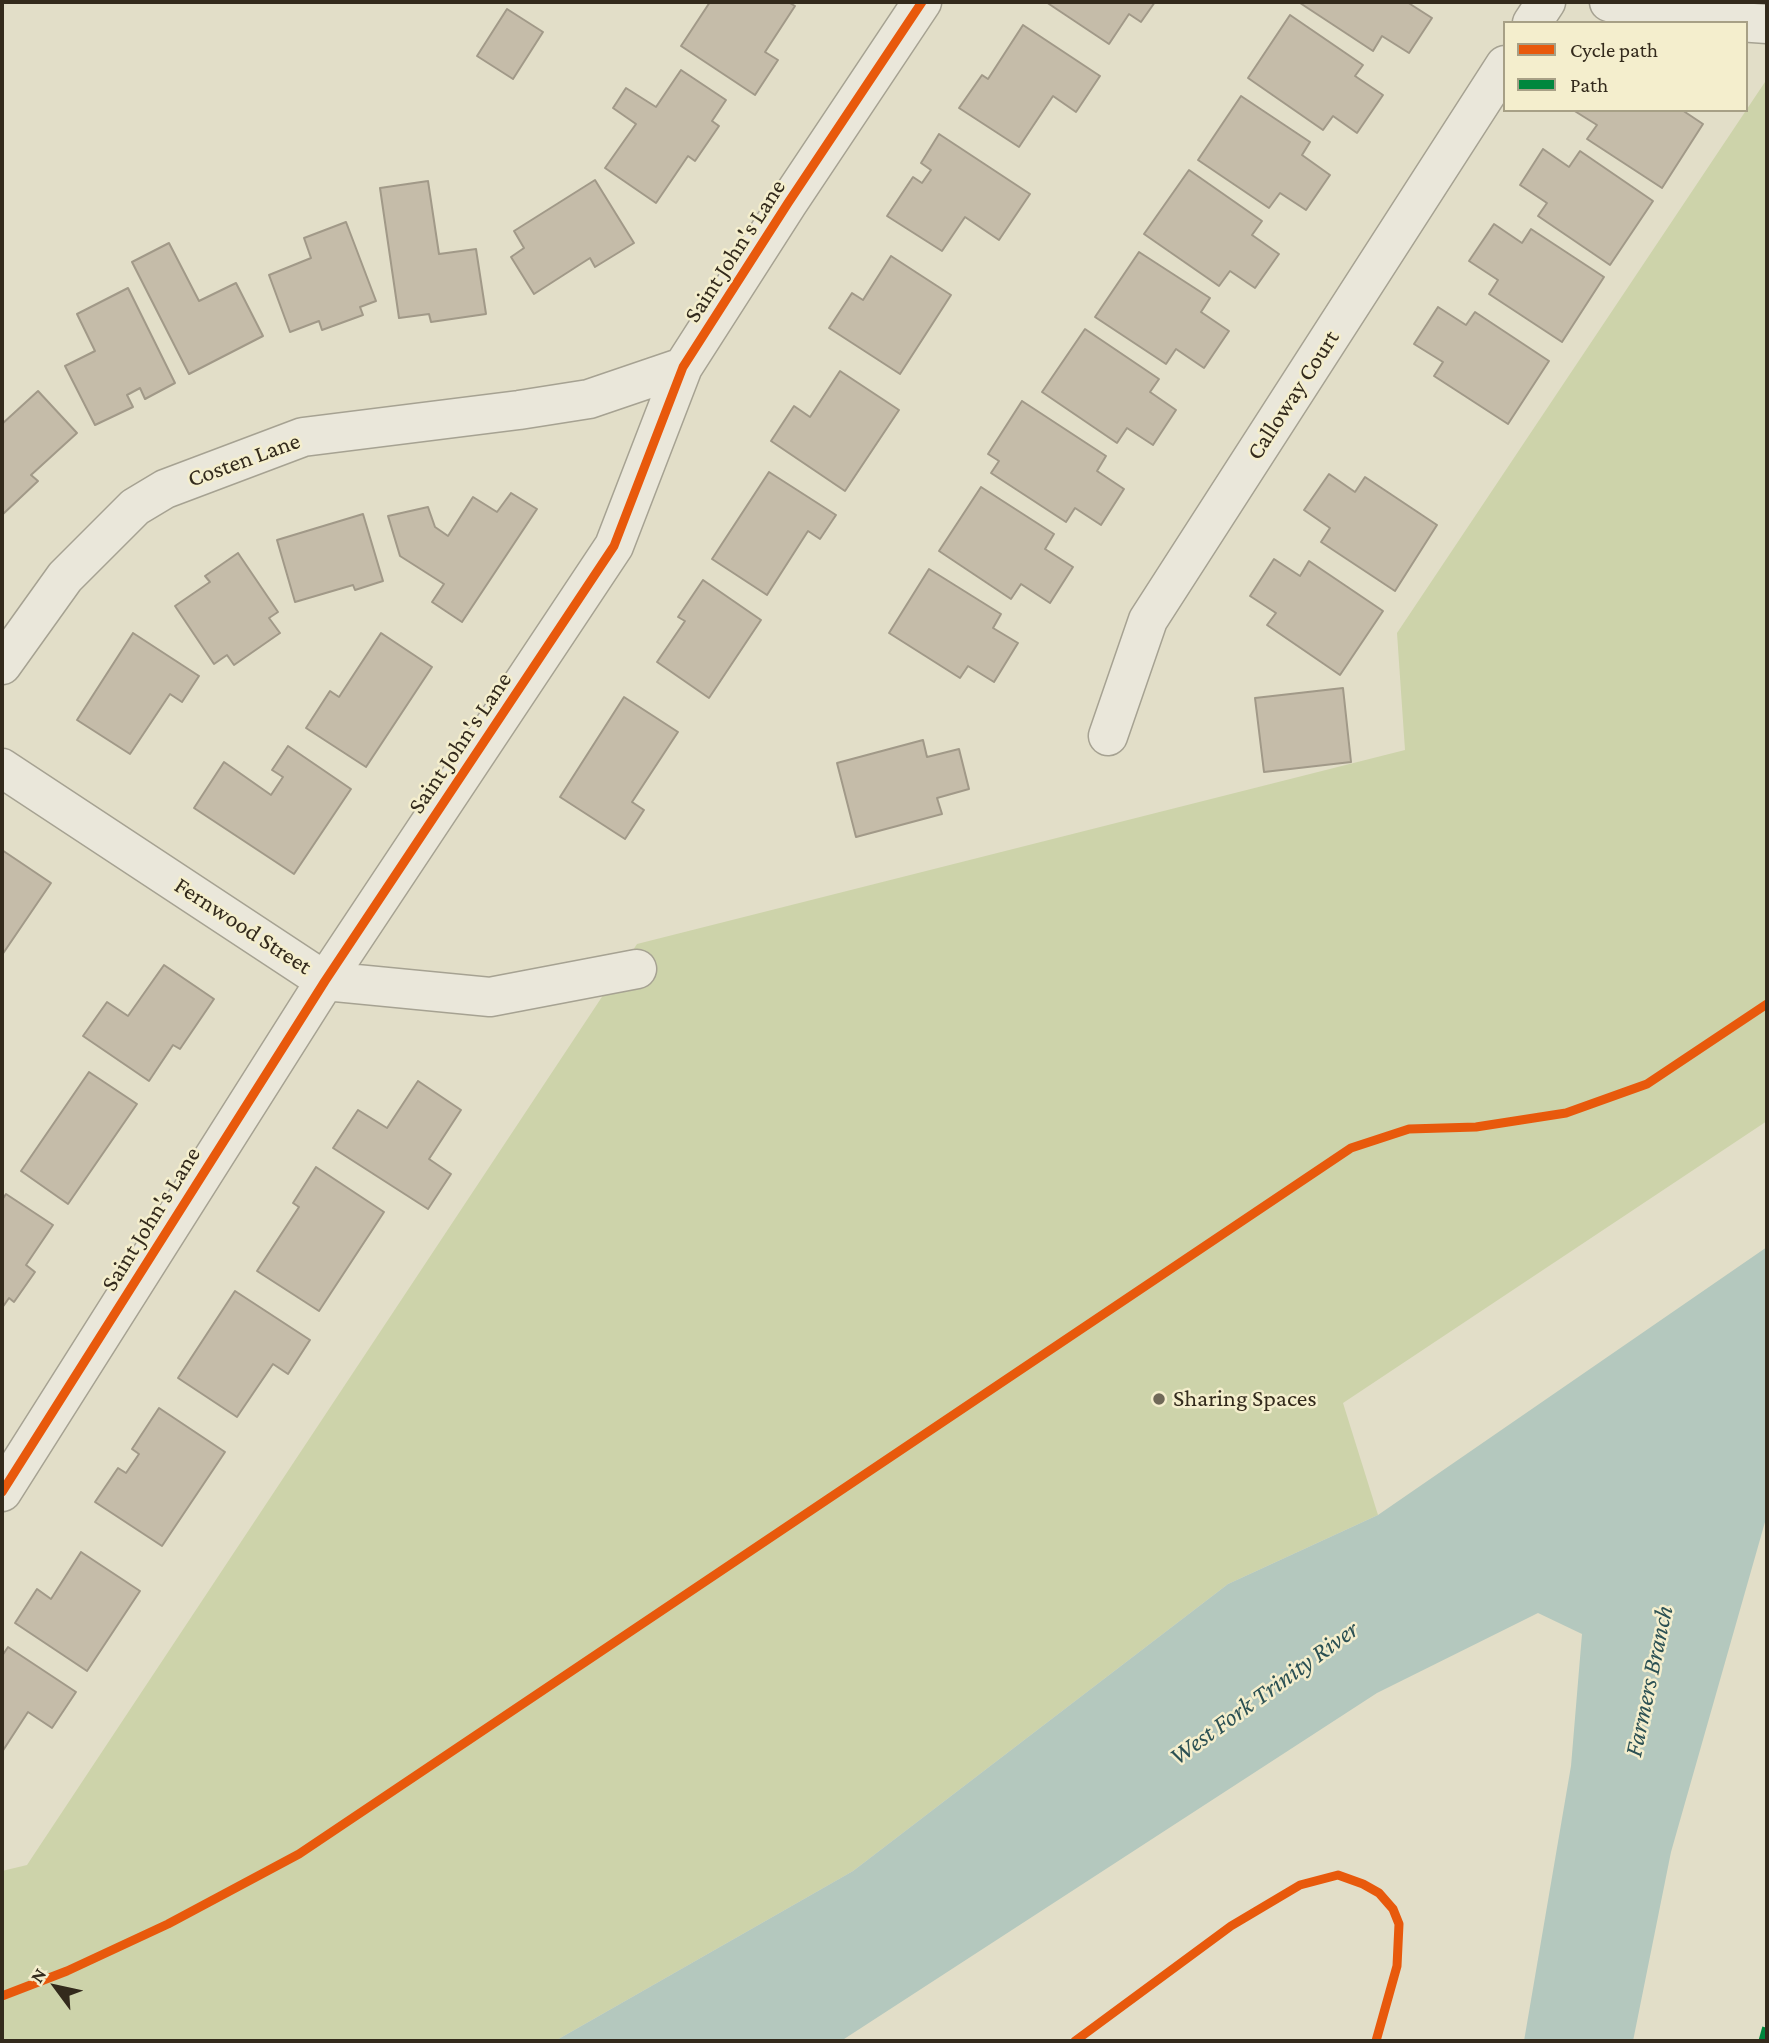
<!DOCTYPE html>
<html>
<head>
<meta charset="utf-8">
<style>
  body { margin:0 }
  #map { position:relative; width:1769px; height:2043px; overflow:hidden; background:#e2dec8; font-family:"Crimson Pro",serif }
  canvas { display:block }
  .frame { position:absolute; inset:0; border:4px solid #332a1c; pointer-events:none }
  .legend { position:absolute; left:1503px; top:21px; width:245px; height:91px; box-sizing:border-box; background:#f4eecd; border:2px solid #a7a086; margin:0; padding:9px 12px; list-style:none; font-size:21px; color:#332a1c }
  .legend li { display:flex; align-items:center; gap:14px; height:35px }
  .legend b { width:35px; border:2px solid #a7a086 }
  .north { position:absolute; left:21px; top:1952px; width:70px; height:70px; -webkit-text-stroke:5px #f4eecd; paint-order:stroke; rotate:303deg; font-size:19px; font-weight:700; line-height:28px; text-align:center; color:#332a1c }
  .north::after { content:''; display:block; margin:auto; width:24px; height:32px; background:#332a1c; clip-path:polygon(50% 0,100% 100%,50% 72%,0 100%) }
</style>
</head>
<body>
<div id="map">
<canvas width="1769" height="2043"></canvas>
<div class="frame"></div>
<ul class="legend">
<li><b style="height:9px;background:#e8590c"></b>Cycle path</li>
<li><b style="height:9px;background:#00873e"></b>Path</li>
</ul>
<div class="north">N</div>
</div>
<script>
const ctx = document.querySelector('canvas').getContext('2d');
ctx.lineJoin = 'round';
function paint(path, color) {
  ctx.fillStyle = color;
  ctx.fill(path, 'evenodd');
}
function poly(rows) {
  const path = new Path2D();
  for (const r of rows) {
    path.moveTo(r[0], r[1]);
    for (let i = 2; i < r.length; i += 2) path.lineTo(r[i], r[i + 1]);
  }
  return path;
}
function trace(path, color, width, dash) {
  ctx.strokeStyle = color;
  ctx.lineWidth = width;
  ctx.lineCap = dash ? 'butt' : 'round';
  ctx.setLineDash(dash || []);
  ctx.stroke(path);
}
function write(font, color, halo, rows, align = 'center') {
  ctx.font = font + ' "Crimson Pro",serif';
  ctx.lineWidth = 5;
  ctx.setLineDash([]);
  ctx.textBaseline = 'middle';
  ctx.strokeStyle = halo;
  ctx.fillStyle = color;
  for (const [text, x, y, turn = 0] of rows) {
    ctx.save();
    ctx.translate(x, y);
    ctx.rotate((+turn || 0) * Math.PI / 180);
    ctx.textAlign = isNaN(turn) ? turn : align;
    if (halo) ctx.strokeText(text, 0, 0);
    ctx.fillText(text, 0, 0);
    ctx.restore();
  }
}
paint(poly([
  [1767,79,1767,1121,1343,1403,1378,1515,1228,1584,853,1871,555,2041,2,2041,2,1871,27,1865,637,944,1405,750,1397,633]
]), '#cdd3aa');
paint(poly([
  [1767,1247,1767,1515,1671,1852,1633,2041,1524,2041,1571,1766,1582,1634,1538,1613,1377,1693,841,2041,555,2041,853,1871,1228,1584,1378,1515]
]), '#b4c8be');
const building = poly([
  [710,2,788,2,795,6,765,52,778,60,755,95,681,46,710,2],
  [1046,2,1155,2,1141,22,1129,14,1109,44,1046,2],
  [1301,2,1407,2,1432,18,1409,53,1382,36,1373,51,1300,3,1301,2],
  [507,9,543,32,513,79,477,56,507,9],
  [1290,15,1363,65,1355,76,1383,95,1357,133,1333,116,1323,130,1248,78,1290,15],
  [1023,25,1100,76,1076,112,1053,96,1019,147,959,108,982,75,988,79,1023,25],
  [681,70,726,100,712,121,719,126,695,161,688,156,656,203,605,168,636,124,613,108,626,88,656,107,681,70],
  [1241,96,1310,142,1302,155,1330,175,1306,210,1280,193,1269,208,1198,160,1241,96],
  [1573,110,1682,110,1703,124,1662,188,1587,139,1597,125,1573,110],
  [939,134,1030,194,999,240,965,217,942,251,887,216,913,177,922,183,931,170,921,163,939,134],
  [1543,149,1569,167,1580,151,1653,201,1610,265,1538,216,1547,203,1520,185,1543,149],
  [1189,170,1262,221,1252,235,1279,254,1255,288,1230,271,1219,286,1144,234,1189,170],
  [595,180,634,243,595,267,590,258,534,294,511,257,524,248,514,231,595,180],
  [428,181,439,254,476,249,486,314,431,322,429,314,399,318,380,188,428,181],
  [346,222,376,301,360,307,363,315,322,330,319,321,290,332,269,275,311,258,304,238,346,222],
  [1494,224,1522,243,1531,229,1604,277,1562,342,1489,294,1498,280,1469,261,1494,224],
  [169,243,199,301,236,283,263,336,189,374,132,262,169,243],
  [1139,252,1210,298,1201,312,1229,331,1204,368,1176,349,1166,364,1095,317,1139,252],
  [891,256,951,295,900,374,829,328,852,293,863,300,891,256],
  [128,288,175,383,145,399,140,388,127,395,133,407,95,425,65,366,95,351,77,314,128,288],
  [1438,307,1466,325,1475,312,1549,361,1508,424,1434,376,1443,362,1414,344,1438,307],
  [1085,329,1159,379,1150,392,1176,410,1153,445,1127,428,1117,443,1042,392,1085,329],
  [840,371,899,410,845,491,771,441,794,406,810,417,840,371],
  [38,391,77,433,31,475,38,481,2,515,2,424,38,391],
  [1022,401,1106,456,1097,471,1124,489,1101,525,1075,508,1066,522,991,473,999,461,988,454,1022,401],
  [769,472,836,515,820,539,808,531,767,595,712,559,769,472],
  [1329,474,1355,492,1365,477,1437,525,1395,591,1321,542,1330,528,1304,510,1329,474],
  [981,487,1054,534,1045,549,1073,567,1050,603,1021,584,1011,599,939,551,981,487],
  [511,493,537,509,462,622,432,602,444,584,400,556,388,516,428,507,435,527,448,536,473,497,497,512,511,493],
  [363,514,383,581,355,590,353,585,295,602,277,540,363,514],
  [238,553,278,612,269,618,280,633,234,665,227,655,214,664,175,606,210,582,205,576,238,553],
  [1274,559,1300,576,1309,561,1383,611,1340,675,1267,625,1276,613,1250,596,1274,559],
  [929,569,1001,614,993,628,1018,643,994,682,968,666,960,678,889,633,929,569],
  [703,580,761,620,709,698,657,662,685,621,678,617,703,580],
  [133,633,199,676,182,702,170,694,130,754,77,720,133,633],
  [381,633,432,667,366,767,306,728,330,691,339,697,381,633],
  [1343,688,1351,762,1264,772,1255,698,1343,688],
  [624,697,678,732,632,802,644,810,625,839,560,797,624,697],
  [923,740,927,757,959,749,969,789,937,798,942,814,856,837,837,763,923,740],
  [288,746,351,789,294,874,194,808,224,762,271,795,283,777,272,770,288,746],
  [2,850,51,883,2,955,2,850],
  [164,965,214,999,180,1049,173,1045,149,1081,83,1036,107,1002,128,1016,164,965],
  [89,1072,137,1104,68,1204,21,1171,89,1072],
  [418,1081,461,1110,429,1159,451,1174,428,1209,333,1148,358,1110,387,1128,418,1081],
  [316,1167,384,1212,319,1311,257,1271,299,1207,293,1203,316,1167],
  [6,1194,53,1225,26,1265,35,1272,14,1302,9,1298,2,1308,2,1200,6,1194],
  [235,1291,310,1340,288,1374,273,1364,237,1417,178,1378,235,1291],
  [159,1408,225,1452,162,1546,95,1502,118,1468,126,1473,139,1454,132,1449,159,1408],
  [81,1552,140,1591,87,1671,15,1623,37,1589,51,1599,81,1552],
  [8,1647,76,1692,52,1728,28,1712,2,1752,2,1656,8,1647]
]);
paint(building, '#c5bca9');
trace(building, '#a19988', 2);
const street = poly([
  [1609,2,1655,16,1767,24],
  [1532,23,1546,2],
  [2,665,65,577,135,507,165,489,303,437,519,410,589,399,683,367],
  [1108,736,1148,620,1505,65],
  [2,768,325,981,490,997,637,969],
  [2,1492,325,981,614,546,683,367,788,203,922,2]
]);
trace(street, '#a6a292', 41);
trace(street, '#eae7da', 38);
trace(poly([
  [1762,2041,1767,2023]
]), '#00873e', 7, [14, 7]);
trace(poly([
  [2,1492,325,981,614,546,683,367,788,203,922,2],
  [2,1996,67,1971,168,1924,299,1854,1351,1148,1409,1129,1476,1127,1566,1113,1647,1084,1767,1004],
  [1075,2041,1231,1926,1300,1885,1338,1875,1363,1884,1379,1893,1393,1909,1399,1924,1397,1966,1376,2041]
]), '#e8590c', 9);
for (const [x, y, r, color] of [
  [1159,1399,7,"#706958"]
]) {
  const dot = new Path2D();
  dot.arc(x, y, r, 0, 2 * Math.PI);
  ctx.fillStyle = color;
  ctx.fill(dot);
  trace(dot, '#f4eecd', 2.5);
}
write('24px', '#332a1c', '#f4eecd', [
  ["Saint John's Lane",735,251,-57],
  ["Calloway Court",1293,395,-57],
  ["Costen Lane",244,460,-20],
  ["Saint John's Lane",460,743,-56],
  ["Fernwood Street",243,926,33],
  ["Saint John's Lane",151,1219,-58]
]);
write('24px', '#332a1c', '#f4eecd', [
  ["Sharing Spaces",1173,1399]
], 'left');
write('italic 26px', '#2b5053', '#f4eecd', [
  ["Farmers Branch",1649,1681,-78],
  ["West Fork Trinity River",1264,1693,-36]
]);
</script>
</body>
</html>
